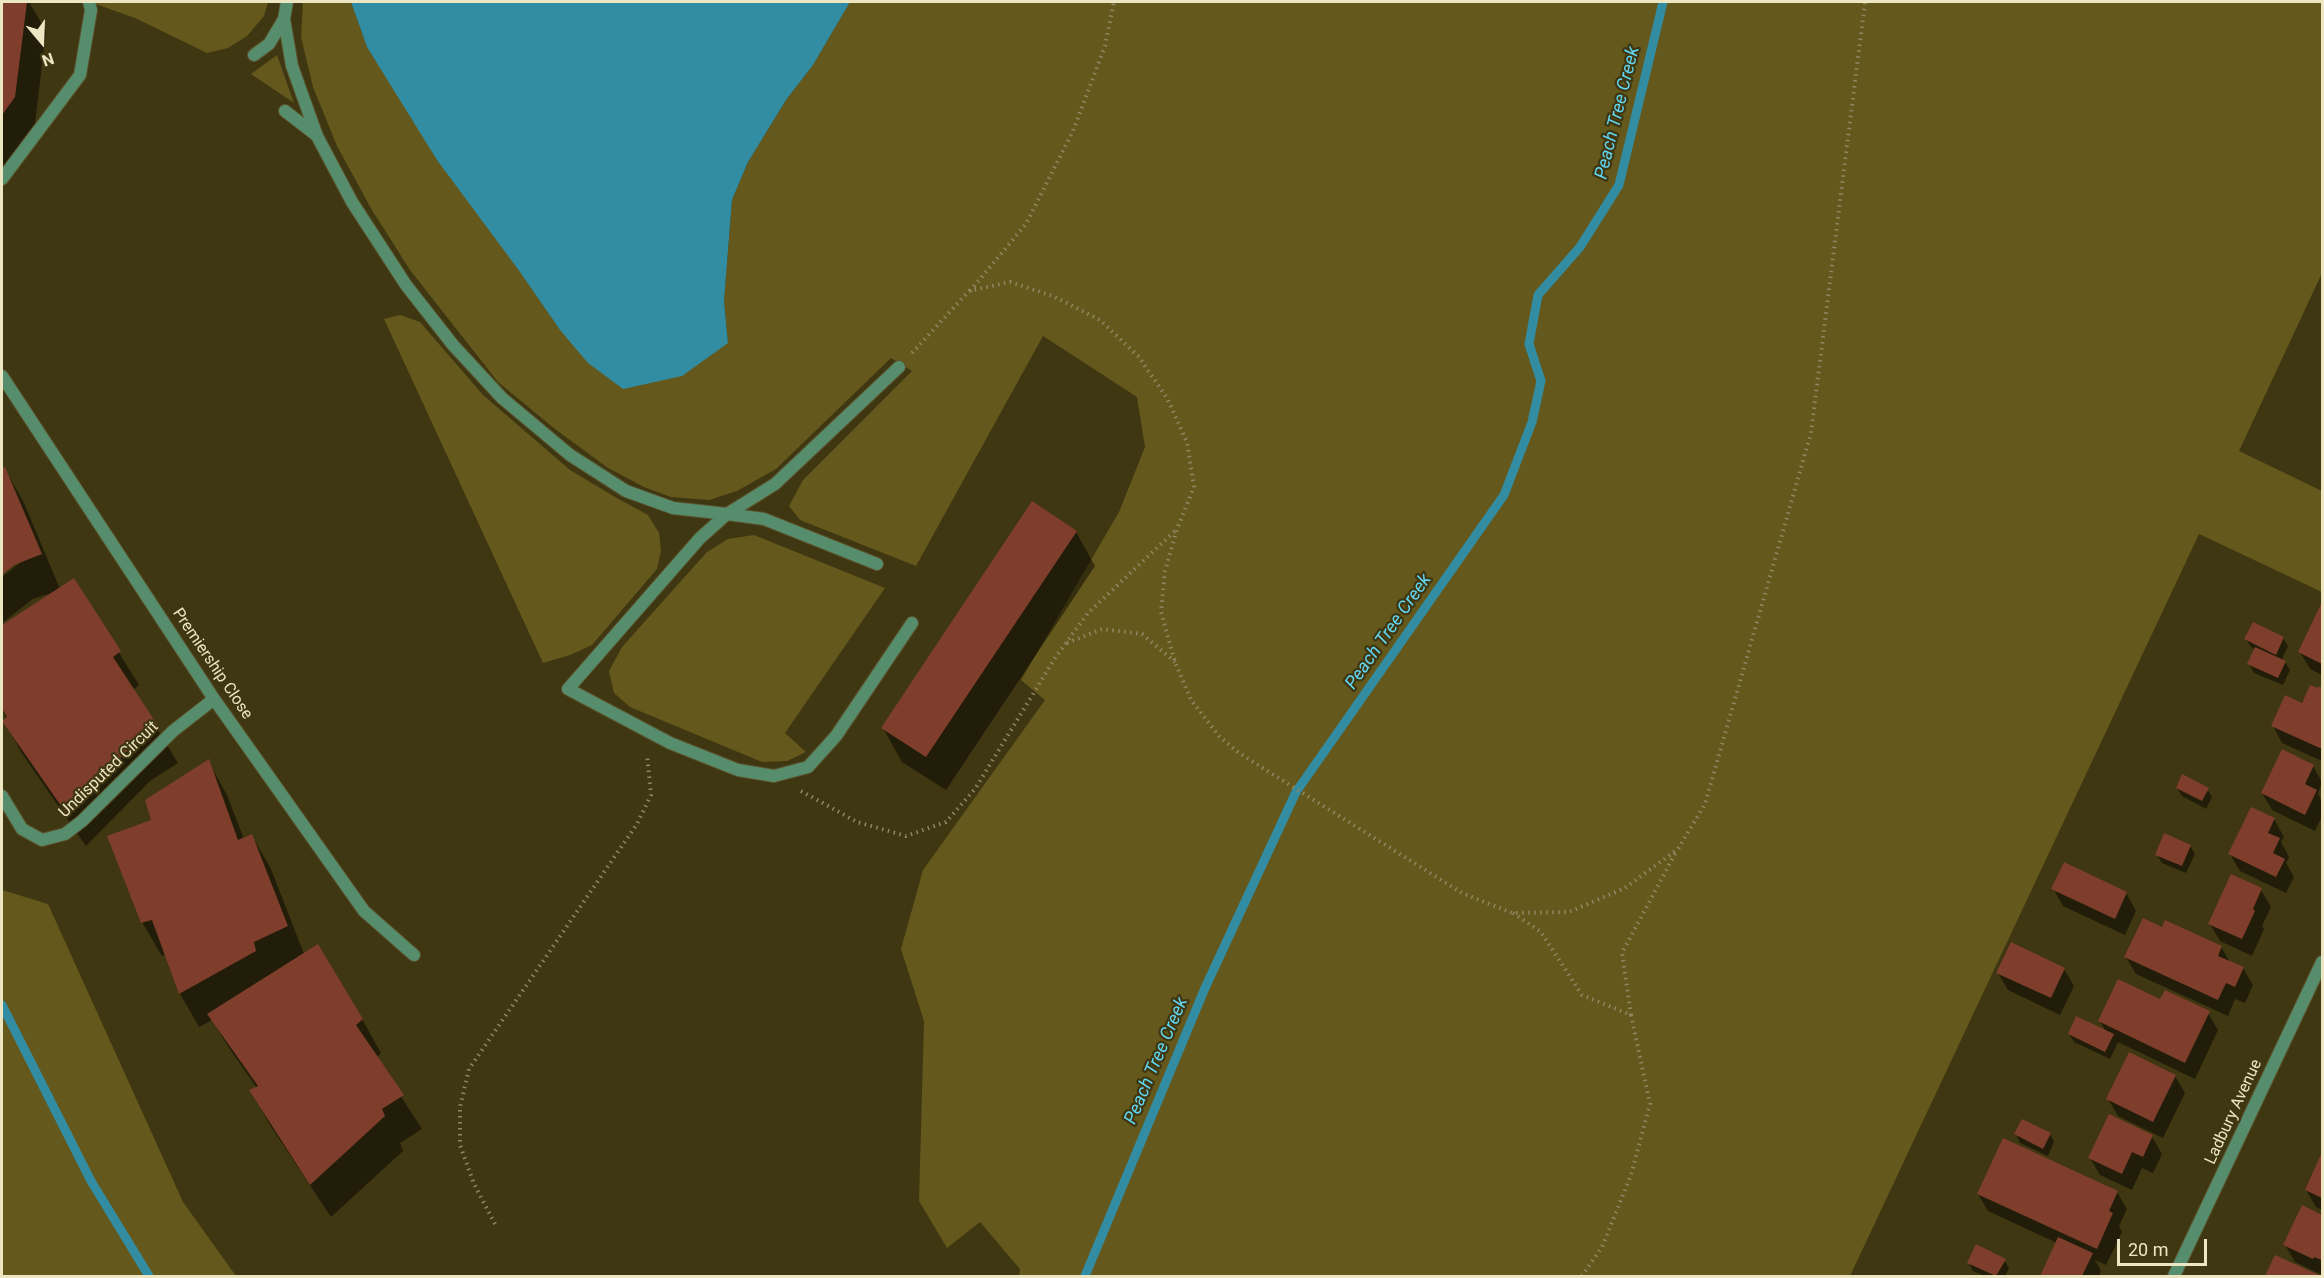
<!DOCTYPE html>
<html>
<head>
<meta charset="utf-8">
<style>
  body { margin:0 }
  #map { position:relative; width:2324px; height:1278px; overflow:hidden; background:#3f3711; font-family:Roboto,sans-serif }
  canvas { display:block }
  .frame { position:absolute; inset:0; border:3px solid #ede6c2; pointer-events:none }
  .north { position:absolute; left:12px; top:12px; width:60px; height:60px; -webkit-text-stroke:4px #3f3711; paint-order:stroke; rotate:161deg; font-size:16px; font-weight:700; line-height:24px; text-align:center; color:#ede6c2 }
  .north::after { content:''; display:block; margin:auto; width:21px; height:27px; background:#ede6c2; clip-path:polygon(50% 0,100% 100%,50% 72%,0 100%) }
  .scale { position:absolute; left:2117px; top:1239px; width:90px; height:27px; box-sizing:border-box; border:3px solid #ede6c2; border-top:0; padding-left:8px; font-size:18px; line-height:21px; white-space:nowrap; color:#ede6c2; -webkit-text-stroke:4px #3f3711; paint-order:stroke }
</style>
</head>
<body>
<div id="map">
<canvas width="2324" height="1278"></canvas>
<div class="frame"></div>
<div class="north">N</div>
<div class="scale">20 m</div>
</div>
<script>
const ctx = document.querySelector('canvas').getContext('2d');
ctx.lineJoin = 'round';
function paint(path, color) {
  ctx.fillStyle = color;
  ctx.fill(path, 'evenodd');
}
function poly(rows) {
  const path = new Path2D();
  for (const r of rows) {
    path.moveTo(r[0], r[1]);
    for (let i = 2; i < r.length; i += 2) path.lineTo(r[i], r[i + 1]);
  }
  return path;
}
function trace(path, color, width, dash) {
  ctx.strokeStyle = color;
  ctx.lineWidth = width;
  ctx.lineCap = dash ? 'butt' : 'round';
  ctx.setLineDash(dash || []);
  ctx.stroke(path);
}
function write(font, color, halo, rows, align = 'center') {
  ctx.font = font + ' Roboto,sans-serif';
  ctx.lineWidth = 4.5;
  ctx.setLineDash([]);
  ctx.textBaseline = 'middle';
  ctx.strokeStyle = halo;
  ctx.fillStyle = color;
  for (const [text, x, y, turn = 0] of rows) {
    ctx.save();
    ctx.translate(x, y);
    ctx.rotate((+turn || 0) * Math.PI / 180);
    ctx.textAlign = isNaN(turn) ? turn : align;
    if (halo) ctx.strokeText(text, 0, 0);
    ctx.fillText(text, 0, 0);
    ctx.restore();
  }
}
paint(poly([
  [90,2,268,2,264,16,247,36,228,48,207,53,135,18],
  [303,2,351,2,367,47,560,330,728,343,724,301,732,200,748,162,786,100,813,65,850,2,2322,2,2322,273,2239,451,2322,491,2322,592,2199,534,1850,1276,1019,1276,1020,1269,980,1222,947,1248,919,1201,924,1021,901,949,923,870,1045,700,1021,680,1119,512,1145,447,1137,397,1043,336,916,566,800,520,789,506,803,480,912,371,891,358,776,469,737,491,709,500,671,497,644,487,608,468,555,429,498,382,410,270,372,210,337,146,313,87,301,37],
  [277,55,294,103,251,74],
  [400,315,420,322,483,395,570,470,615,497,648,515,659,533,661,551,657,569,592,645,570,655,543,663,384,319],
  [754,535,885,588,785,733,806,752,787,761,762,762,630,707,614,693,609,671,622,647,707,552,728,539],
  [2,890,48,904,183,1202,236,1276,2,1276]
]), '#65581c');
paint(poly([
  [351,2,850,2,813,65,786,100,748,162,732,200,724,301,728,343,682,376,623,389,588,363,560,330,520,272,437,160,367,47]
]), '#338da2');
paint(poly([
  [2,2,29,2,46,31,34,132,2,173],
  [5,469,24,503,60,589,74,580,139,685,133,690,178,763,150,781,86,846,23,755,4,721,7,719,2,710,2,627,58,591,33,599,2,623,2,577,21,562,19,559,2,573,2,470],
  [1076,532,1095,566,946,790,902,762,883,728],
  [2322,605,2322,675,2310,669,2300,652],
  [2283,638,2288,646,2281,661,2285,662,2290,670,2283,685,2254,673,2249,664,2256,650,2251,647,2246,639],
  [2319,688,2322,689,2322,761,2282,743,2273,726],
  [208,761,227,795,244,839,252,836,271,869,304,954,362,1019,381,1053,376,1058,422,1129,400,1143,403,1151,331,1217,270,1125,251,1091,257,1088,229,1048,212,1020,199,1027,180,994,166,955,162,956,142,922,153,821],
  [2313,766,2322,782,2318,794,2322,802,2322,816,2315,831,2272,810,2262,793],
  [2177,788,2207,789,2212,797,2206,809,2182,796],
  [2274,819,2284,837,2281,842,2289,857,2286,863,2294,877,2286,893,2240,871,2230,854],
  [2190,846,2195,854,2186,873,2162,863,2157,855],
  [2053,888,2126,893,2136,911,2125,935,2063,906],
  [2261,890,2271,907,2262,926,2264,929,2252,956,2220,941,2210,924],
  [2163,929,2221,947,2230,962,2243,968,2253,985,2245,1003,2235,999,2228,1016,2136,974,2126,957],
  [2064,969,2074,986,2060,1015,2008,990,1998,973],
  [2161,1000,2208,1013,2218,1030,2195,1079,2118,1042,2110,1059,2074,1042,2069,1034,2106,1032,2100,1021],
  [2175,1076,2185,1093,2163,1138,2118,1116,2108,1099],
  [2110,1116,2152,1137,2162,1154,2153,1173,2142,1168,2132,1190,2100,1175,2090,1158],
  [2016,1134,2050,1134,2054,1142,2048,1156,2020,1143],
  [2322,1156,2322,1210,2316,1207,2306,1190],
  [2117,1192,2127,1209,2119,1226,2122,1232,2106,1265,2095,1260,2101,1271,2099,1276,2041,1276,2057,1243,1988,1211,1978,1194],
  [2303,1207,2322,1217,2322,1275,2295,1262,2285,1245],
  [2276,1257,2317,1276,2266,1276],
  [2004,1260,2009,1268,2005,1276,1985,1276,1973,1271,1969,1263]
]), '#0007');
trace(poly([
  [2,1005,91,1181,149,1276],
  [1085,1276,1205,988,1296,792,1504,495,1532,422,1541,381,1529,344,1538,295,1580,247,1619,185,1663,2]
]), '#338da2', 9);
paint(poly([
  [2,2,27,2,15,97,2,115],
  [5,467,42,554,14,565,2,575,2,468],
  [1032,501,1077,531,926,757,881,728],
  [74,578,121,651,113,657,160,729,131,747,66,813,2,721,7,717,2,709,2,625],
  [2322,602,2322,664,2298,652],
  [2253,622,2284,637,2276,655,2244,639],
  [2255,647,2286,661,2278,678,2247,664],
  [2310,685,2318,688,2319,686,2322,688,2322,749,2271,726,2285,695,2302,703],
  [2282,749,2314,765,2305,784,2317,790,2305,815,2261,793],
  [209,759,238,840,252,834,288,926,254,942,256,951,179,994,152,920,141,923,107,836,151,820,145,800],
  [2182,774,2209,788,2202,801,2176,788],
  [2251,807,2275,818,2268,833,2280,838,2273,853,2285,859,2276,877,2228,854],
  [2164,833,2191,845,2182,866,2155,855],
  [2064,862,2127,892,2115,919,2051,889],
  [2231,874,2262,888,2253,909,2255,911,2242,939,2208,924],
  [2143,918,2162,927,2165,920,2222,946,2218,956,2244,967,2235,987,2226,983,2218,1000,2124,957],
  [2011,942,2065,968,2051,998,1996,973],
  [318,944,363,1019,356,1025,404,1095,382,1109,385,1116,310,1185,249,1090,258,1086,207,1014],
  [2118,979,2160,999,2165,990,2210,1011,2185,1063,2098,1021],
  [2076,1016,2114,1034,2105,1052,2068,1034],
  [2129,1052,2176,1075,2153,1122,2106,1099],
  [2109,1114,2153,1135,2143,1157,2132,1152,2122,1174,2088,1158],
  [2022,1119,2051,1133,2043,1149,2014,1134],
  [2003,1138,2118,1191,2109,1211,2113,1213,2097,1249,1977,1194],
  [2322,1152,2322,1198,2305,1190],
  [2302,1205,2322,1215,2322,1260,2314,1257,2313,1259,2283,1245],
  [2058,1237,2093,1253,2082,1276,2040,1276],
  [1976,1244,2006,1259,1996,1276,1967,1263],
  [2275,1255,2321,1276,2265,1276]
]), '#7e3e2b');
const lane = poly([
  [284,19,292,66,317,136,352,202,406,285,453,345,502,398,570,455,626,491,673,508,727,514,775,484,899,367],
  [254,55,269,44,284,19,287,2],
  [285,111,316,135],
  [877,564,764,519,727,514,700,538,568,689,670,743,738,770,774,776,808,767,836,736,912,623]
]);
const street = poly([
  [2,179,80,75,91,10,89,2],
  [2,376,214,699,364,911,414,955],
  [2,796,22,829,42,840,65,834,82,821,173,731,214,699],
  [2174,1276,2322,962]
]);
trace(lane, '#5b532d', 14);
trace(street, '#5b532d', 14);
trace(poly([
  [970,291,1026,224,1073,131,1105,46,1114,2],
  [912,353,969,291,1010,282,1053,296,1100,320,1138,356,1167,398,1187,442,1194,487,1177,529,1165,571,1161,612,1175,662,1191,700,1219,736,1239,753,1462,893,1512,913,1569,912,1625,888,1678,849,1705,804,1811,433,1865,2],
  [1067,643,1102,629,1142,634,1175,662],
  [801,791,857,822,906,836,946,822,975,789,1055,658,1088,613,1177,529],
  [1513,913,1541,932,1582,995,1631,1015,1650,1104,1631,1175,1602,1247,1582,1276],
  [1631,1015,1622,953,1676,852],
  [495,1224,474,1184,460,1145,460,1107,469,1069,637,824,651,795,647,755]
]), '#8f8762', 4, [1.5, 4.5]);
trace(lane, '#568d6c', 12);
trace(street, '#568d6c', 12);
write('16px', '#ede6c2', '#3f3711', [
  ["Premiership Close",212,664,56],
  ["Undisputed Circuit",109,770,-44],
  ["Ladbury Avenue",2234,1112,-65]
]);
write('italic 18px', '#61d7f4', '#3f3711', [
  ["Peach Tree Creek",1618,113,-76],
  ["Peach Tree Creek",1389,632,-55],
  ["Peach Tree Creek",1157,1061,-67]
]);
</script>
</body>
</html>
